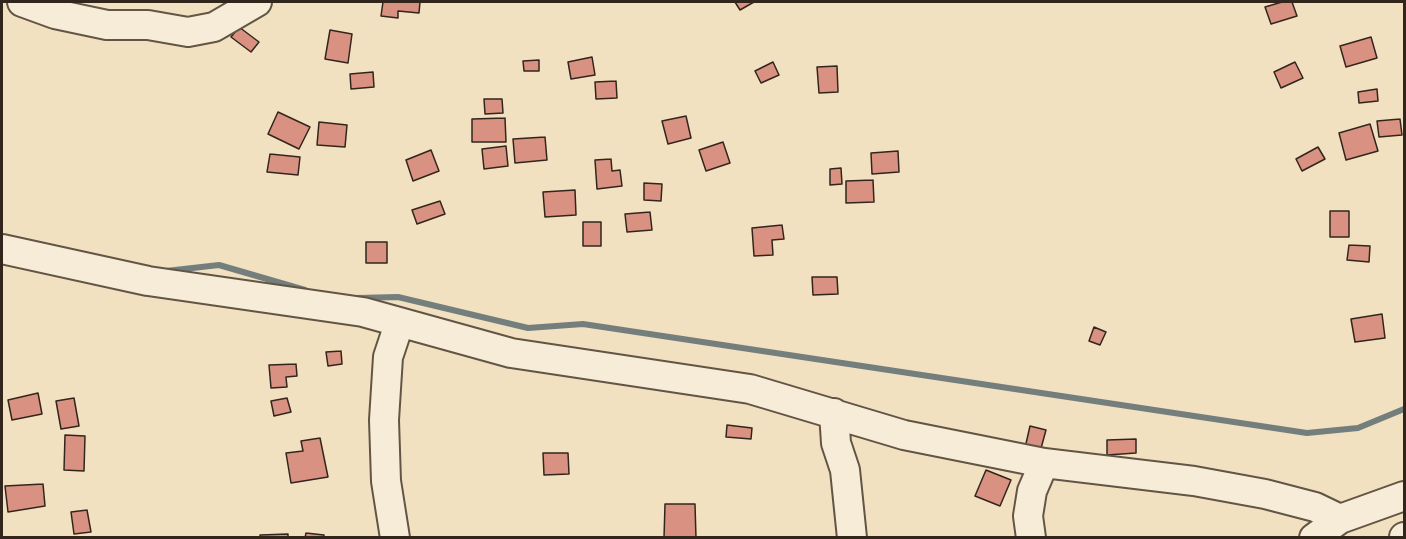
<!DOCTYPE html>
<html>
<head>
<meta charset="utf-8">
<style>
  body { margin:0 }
  #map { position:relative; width:1406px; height:539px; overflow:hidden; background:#f2e1c1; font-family:"IM FELL French Canon",serif }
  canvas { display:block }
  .frame { position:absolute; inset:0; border:3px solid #32261c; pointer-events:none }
</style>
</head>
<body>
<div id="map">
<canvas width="1406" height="539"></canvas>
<div class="frame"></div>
</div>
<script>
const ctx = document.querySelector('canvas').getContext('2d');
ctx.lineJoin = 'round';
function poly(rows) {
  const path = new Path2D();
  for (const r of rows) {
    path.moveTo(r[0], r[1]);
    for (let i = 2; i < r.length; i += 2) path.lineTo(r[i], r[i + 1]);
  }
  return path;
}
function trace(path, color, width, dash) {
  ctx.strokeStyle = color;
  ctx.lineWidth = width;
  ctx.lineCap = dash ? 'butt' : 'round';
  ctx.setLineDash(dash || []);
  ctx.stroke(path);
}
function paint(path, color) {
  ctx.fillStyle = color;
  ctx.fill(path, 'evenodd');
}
trace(poly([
  [166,271,219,265,305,290],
  [356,298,398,297,528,328,583,324,1307,433,1358,428,1404,409]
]), '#747f7d', 6);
const building = poly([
  [383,2,420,2,419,13,398,11,398,18,381,16,383,2],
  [735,2,754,2,740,10,735,2],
  [1282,2,1292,2,1297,16,1271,24,1265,7,1282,2],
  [239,27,259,42,251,52,231,37,239,27],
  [330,30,352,34,348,63,325,59,330,30],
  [1371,37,1377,58,1346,67,1340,46,1371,37],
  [592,57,595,75,571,79,568,62,592,57],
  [539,60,539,71,524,71,523,61,539,60],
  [773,62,779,75,761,83,755,71,773,62],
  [1295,62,1303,78,1281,88,1274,72,1295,62],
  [837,66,838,92,819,93,817,67,837,66],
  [373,72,374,87,351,89,350,74,373,72],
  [616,81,617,98,596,99,595,82,616,81],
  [1377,89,1378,101,1359,103,1358,92,1377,89],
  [484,99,502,99,503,113,485,114,484,99],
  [278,112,310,127,299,149,268,134,278,112],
  [686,116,691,138,668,144,662,121,686,116],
  [505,118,506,142,472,142,472,119,505,118],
  [1400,119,1402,135,1379,137,1377,121,1400,119],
  [319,122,347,125,345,147,317,145,319,122],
  [1370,124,1378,151,1346,160,1339,133,1370,124],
  [545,137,547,160,515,163,513,139,545,137],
  [723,142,730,163,706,171,699,150,723,142],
  [506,146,508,166,484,169,482,149,506,146],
  [1318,147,1325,159,1302,171,1296,159,1318,147],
  [431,150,439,171,413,181,406,160,431,150],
  [898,151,899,172,872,174,871,153,898,151],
  [270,154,300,157,298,175,267,172,270,154],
  [611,159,612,171,620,170,622,186,597,189,595,160,611,159],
  [841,168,842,184,830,185,830,169,841,168],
  [873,180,874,202,846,203,846,181,873,180],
  [644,183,662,184,661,201,644,200,644,183],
  [575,190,576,215,545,217,543,192,575,190],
  [440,201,445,214,417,224,412,210,440,201],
  [1330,211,1349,211,1349,237,1330,237,1330,211],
  [650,212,652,230,627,232,625,214,650,212],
  [583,222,601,222,601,246,583,246,583,222],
  [782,225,784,239,772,240,773,255,754,256,752,228,782,225],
  [366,242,387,242,387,263,366,263,366,242],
  [1349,245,1370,246,1369,262,1347,260,1349,245],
  [812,277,837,277,838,294,813,295,812,277],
  [1382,314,1385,338,1355,342,1351,319,1382,314],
  [1094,327,1106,332,1100,345,1089,341,1094,327],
  [341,351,342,364,328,366,326,352,341,351],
  [296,364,297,376,286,377,287,387,271,388,269,365,296,364],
  [38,393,42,414,12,420,8,400,38,393],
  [74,398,79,426,61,429,56,401,74,398],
  [287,398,291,412,274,416,271,401,287,398],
  [727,425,752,428,751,439,726,437,727,425],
  [1030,426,1046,430,1040,452,1025,448,1030,426],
  [65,435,85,436,84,471,64,470,65,435],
  [320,438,328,477,291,483,286,453,303,451,301,441,320,438],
  [1136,439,1136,453,1107,455,1107,440,1136,439],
  [543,453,568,453,569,474,544,475,543,453],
  [986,470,1011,480,1000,506,975,496,986,470],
  [43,484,45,506,8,512,5,486,43,484],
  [665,504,695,504,696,538,664,538,665,504],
  [87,510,91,532,74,534,71,512,87,510],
  [306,533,324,535,324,538,305,538,306,533],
  [288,534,288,538,260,538,260,535,288,534]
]);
paint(building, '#d99181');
trace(building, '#32261c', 1.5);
const minor = poly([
  [22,2,55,14,107,25,148,25,188,32,214,27,257,2],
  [2,249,148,281,363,312,511,353,750,389,904,435,1044,463,1194,481,1265,494,1315,507,1340,519],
  [834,413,836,443,845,470,852,538],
  [395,538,386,481,384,420,388,357,399,324],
  [1031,538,1028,516,1032,491,1044,463],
  [1314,538,1340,519,1404,496],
  [1404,538,1404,537]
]);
trace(minor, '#625545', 32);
trace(minor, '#f7ecd7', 28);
</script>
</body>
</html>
